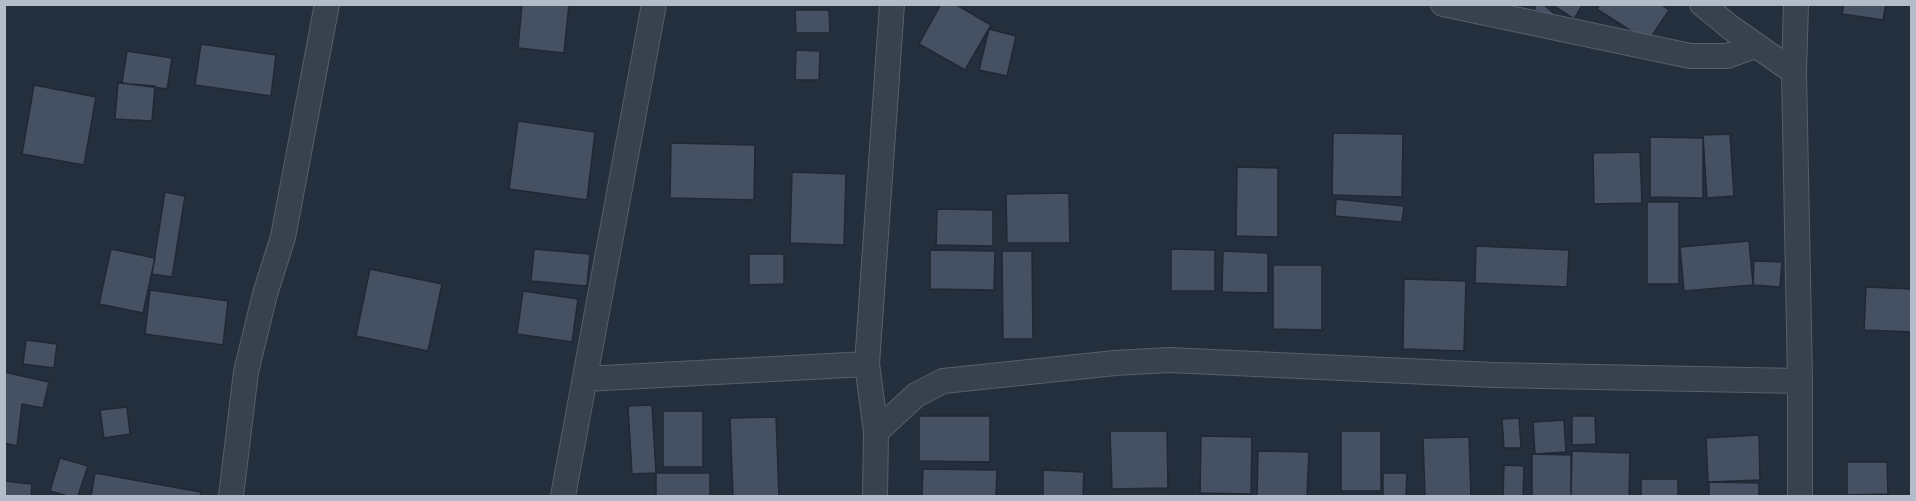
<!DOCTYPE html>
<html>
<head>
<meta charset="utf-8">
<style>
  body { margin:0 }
  #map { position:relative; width:1916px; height:501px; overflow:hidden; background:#242f3e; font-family:Montserrat,sans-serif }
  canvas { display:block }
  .frame { position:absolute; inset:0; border:6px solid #b4bcc9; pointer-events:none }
</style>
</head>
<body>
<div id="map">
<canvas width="1916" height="501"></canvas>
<div class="frame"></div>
</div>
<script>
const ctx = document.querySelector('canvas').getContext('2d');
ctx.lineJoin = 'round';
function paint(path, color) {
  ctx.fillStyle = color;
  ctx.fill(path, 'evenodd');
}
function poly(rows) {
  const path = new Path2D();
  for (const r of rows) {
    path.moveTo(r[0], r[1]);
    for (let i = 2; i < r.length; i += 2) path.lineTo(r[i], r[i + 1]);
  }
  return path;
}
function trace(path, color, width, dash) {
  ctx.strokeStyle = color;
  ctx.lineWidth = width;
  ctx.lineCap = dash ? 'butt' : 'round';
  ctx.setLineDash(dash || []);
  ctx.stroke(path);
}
const building = poly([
  [522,4,569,4,564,53,518,48,522,4],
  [941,4,955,4,991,25,965,70,919,44,941,4],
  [1537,4,1543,4,1558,17,1552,24,1534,9,1537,4],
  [1551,4,1583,4,1574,19,1551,4],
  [1600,4,1660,4,1669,10,1648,42,1597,9,1600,4],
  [1844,4,1886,4,1883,20,1842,14,1844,4],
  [795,10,829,10,830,33,796,33,795,10],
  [989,29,1016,36,1007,76,979,70,989,29],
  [201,44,276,55,271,96,195,85,201,44],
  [796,50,820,51,819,80,795,80,796,50],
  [127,51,172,58,167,89,122,83,127,51],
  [118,83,155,86,152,121,115,119,118,83],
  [34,85,96,97,84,165,22,154,34,85],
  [518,121,595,132,587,200,509,189,518,121],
  [1333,133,1403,134,1402,197,1332,195,1333,133],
  [1730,134,1734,196,1707,198,1703,135,1730,134],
  [1650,137,1703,138,1703,198,1650,197,1650,137],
  [671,143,755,145,754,200,670,198,671,143],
  [1640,152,1642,203,1594,204,1593,153,1640,152],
  [1237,167,1278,168,1278,237,1236,236,1237,167],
  [792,172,846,174,844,245,790,243,792,172],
  [165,192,185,196,172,277,152,274,165,192],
  [1069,193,1070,243,1007,243,1006,194,1069,193],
  [1336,199,1404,206,1402,222,1335,216,1336,199],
  [1647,202,1679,202,1679,284,1647,284,1647,202],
  [937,209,993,210,993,246,936,245,937,209],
  [1749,241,1753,285,1684,291,1680,247,1749,241],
  [1476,246,1569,250,1567,287,1475,283,1476,246],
  [111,249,155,258,143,313,99,304,111,249],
  [534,249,590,254,587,286,531,281,534,249],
  [1171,249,1215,250,1215,291,1171,291,1171,249],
  [930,250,995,251,994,290,930,289,930,250],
  [1002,251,1032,251,1033,339,1003,339,1002,251],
  [1223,251,1268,253,1268,293,1222,292,1223,251],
  [749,254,784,254,784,284,749,285,749,254],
  [1754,261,1782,262,1780,287,1753,285,1754,261],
  [1273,265,1322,265,1322,330,1273,329,1273,265],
  [370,269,442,284,428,351,356,336,370,269],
  [1404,279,1466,281,1464,351,1403,349,1404,279],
  [1866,287,1912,289,1912,332,1864,330,1866,287],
  [150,290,228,301,223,345,145,334,150,290],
  [523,291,578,299,572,342,517,334,523,291],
  [26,340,57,344,54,368,23,364,26,340],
  [4,372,49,382,43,408,22,404,17,446,4,443,4,372],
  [652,405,656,473,632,474,628,406,652,405],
  [127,407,130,434,104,438,100,410,127,407],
  [663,411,703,411,703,467,663,467,663,411],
  [919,416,990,416,990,462,919,461,919,416],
  [1572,416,1595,416,1596,444,1572,445,1572,416],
  [776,417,779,496,733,496,730,418,776,417],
  [1519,418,1521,448,1504,448,1502,419,1519,418],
  [1564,420,1566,452,1535,454,1533,422,1564,420],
  [1110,431,1167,431,1168,488,1112,489,1110,431],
  [1341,431,1381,431,1381,491,1341,491,1341,431],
  [1759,435,1760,480,1708,482,1706,438,1759,435],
  [1201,436,1252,437,1251,494,1200,493,1201,436],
  [1469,437,1471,496,1425,496,1423,438,1469,437],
  [1258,451,1309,452,1307,496,1257,496,1258,451],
  [1572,451,1630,453,1629,496,1571,496,1572,451],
  [1532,454,1571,455,1571,496,1532,496,1532,454],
  [60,458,88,466,78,496,68,496,50,491,60,458],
  [1847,462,1887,462,1888,494,1847,495,1847,462],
  [1504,465,1524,466,1523,496,1503,496,1504,465],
  [923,469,997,470,996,496,922,496,923,469],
  [1043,470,1084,472,1083,496,1043,496,1043,470],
  [95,473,201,492,200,496,91,496,95,473],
  [656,473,710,473,710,496,656,496,656,473],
  [1383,473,1407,473,1406,496,1383,496,1383,473],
  [1641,479,1678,479,1678,496,1641,496,1641,479],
  [4,481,32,484,31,496,4,496,4,481],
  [1709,482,1759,483,1759,496,1709,496,1709,482]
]);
paint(building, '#455162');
trace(building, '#1f2835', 1.5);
const minor = poly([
  [1443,4,1690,56,1727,56,1755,46],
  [1702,4,1730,27,1794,72],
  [1796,4,1794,72,1800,381,1800,496],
  [585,379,867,364],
  [876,432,916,395,943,381,1115,363,1169,360,1493,375,1800,381],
  [231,496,246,372,265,294,283,237,327,4],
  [563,496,654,4],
  [875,496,876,432,867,364,892,4]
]);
trace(minor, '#565f6c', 26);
trace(minor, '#38414e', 24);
</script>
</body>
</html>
